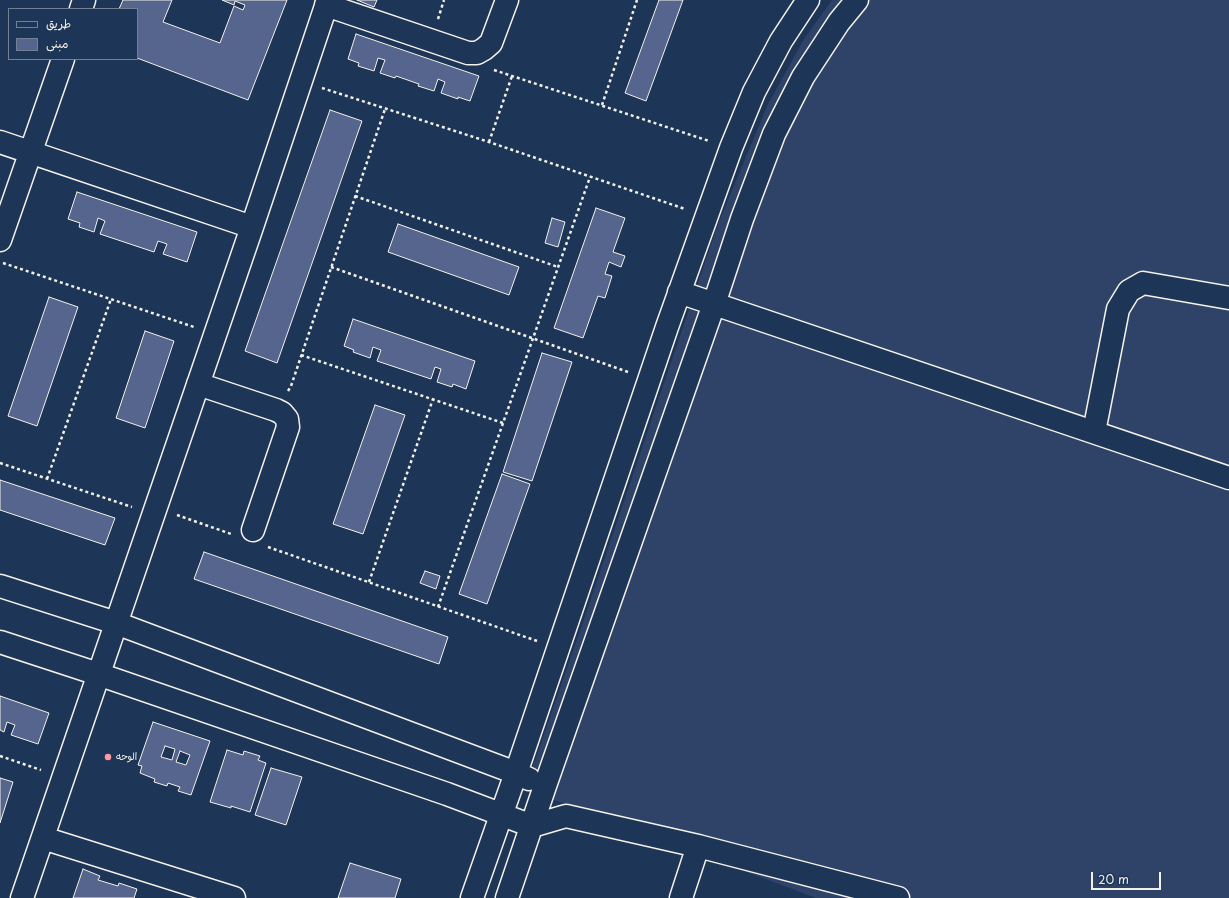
<!DOCTYPE html>
<html>
<head>
<meta charset="utf-8">
<style>
  body { margin:0 }
  #map { position:relative; width:1229px; height:898px; overflow:hidden; background:#1d3557; font-family:"Playpen Sans","Playpen Sans Arabic",sans-serif }
  canvas { display:block }
  .legend { position:absolute; left:8px; top:8px; width:130px; height:52px; box-sizing:border-box; background:#1d3557; border:1px solid #738091; margin:0; padding:5px 7px; list-style:none; font-size:12px; color:#f4f1e8 }
  .legend li { display:flex; align-items:center; gap:8px; height:20px }
  .legend b { width:20px; border:1px solid #738091 }
  .scale { position:absolute; left:1091px; top:872px; width:70px; height:18px; box-sizing:border-box; border:2px solid #f4f1e8; border-top:0; padding-left:5px; font-size:12px; line-height:14px; white-space:nowrap; color:#f4f1e8; -webkit-text-stroke:3px #1d3557; paint-order:stroke }
</style>
</head>
<body>
<div id="map">
<canvas width="1229" height="898"></canvas>
<ul class="legend">
<li><b style="height:5px;background:#1d3557"></b>طريق</li>
<li><b style="height:11px;background:#55658d"></b>مبنى</li>
</ul>
<div class="scale">20 m</div>
</div>
<script>
const ctx = document.querySelector('canvas').getContext('2d');
ctx.lineJoin = 'round';
function paint(path, color) {
  ctx.fillStyle = color;
  ctx.fill(path, 'evenodd');
}
function poly(rows) {
  const path = new Path2D();
  for (const r of rows) {
    path.moveTo(r[0], r[1]);
    for (let i = 2; i < r.length; i += 2) path.lineTo(r[i], r[i + 1]);
  }
  return path;
}
function trace(path, color, width, dash) {
  ctx.strokeStyle = color;
  ctx.lineWidth = width;
  ctx.lineCap = dash ? 'butt' : 'round';
  ctx.setLineDash(dash || []);
  ctx.stroke(path);
}
function write(font, color, halo, rows, align = 'center') {
  ctx.font = font + ' "Playpen Sans","Playpen Sans Arabic",sans-serif';
  ctx.lineWidth = 4;
  ctx.setLineDash([]);
  ctx.textBaseline = 'middle';
  ctx.strokeStyle = halo;
  ctx.fillStyle = color;
  for (const [text, x, y, turn = 0] of rows) {
    ctx.save();
    ctx.translate(x, y);
    ctx.rotate((+turn || 0) * Math.PI / 180);
    ctx.textAlign = isNaN(turn) ? turn : align;
    if (halo) ctx.strokeText(text, 0, 0);
    ctx.fillText(text, 0, 0);
    ctx.restore();
  }
}
paint(poly([
  [832,0,1229,0,1229,898,816,898,525,789,583,622,718,224,768,104,804,39]
]), '#2e4367');
const building = poly([
  [123,0,172,0,163,22,220,43,234,6,243,10,245,5,235,1,234,5,222,0,287,0,248,100,137,58,137,9,119,9,123,0],
  [357,0,377,0,374,7,357,0],
  [659,0,683,0,646,101,625,93,659,0],
  [356,34,479,76,470,101,458,97,458,99,441,93,445,82,438,79,434,91,418,86,419,84,396,76,395,78,380,73,385,60,378,58,374,71,358,66,359,63,348,59,356,34],
  [330,110,362,121,277,363,245,351,330,110],
  [77,192,197,232,187,262,163,254,167,244,158,241,154,252,100,234,105,221,98,218,94,232,79,227,80,223,68,219,77,192],
  [596,208,625,218,613,252,625,256,621,267,609,262,605,274,612,276,605,298,598,296,583,338,554,328,596,208],
  [552,218,565,222,558,247,545,243,552,218],
  [398,224,519,267,509,295,388,252,398,224],
  [49,297,78,307,37,426,8,416,49,297],
  [353,319,475,361,466,389,453,384,452,387,437,382,441,369,435,367,431,379,377,361,381,350,373,347,370,358,353,352,354,350,344,346,353,319],
  [145,331,174,341,145,428,116,418,145,331],
  [542,353,572,362,532,481,503,472,542,353],
  [375,405,405,415,363,534,333,524,375,405],
  [502,474,530,484,487,604,459,594,502,474],
  [0,480,115,518,105,545,0,510,0,480],
  [204,552,448,637,439,664,194,579,204,552],
  [425,571,440,576,436,589,420,583,425,571],
  [0,696,49,713,38,744,11,735,15,725,7,722,4,732,0,730,0,696],
  [153,722,210,741,191,795,178,791,180,787,168,783,167,786,154,782,155,779,140,773,142,766,138,765,153,722],
  [165,746,175,749,172,760,161,757,165,746],
  [180,751,190,755,186,765,176,762,180,751],
  [227,750,243,755,244,751,260,756,258,760,266,763,250,812,231,806,231,808,210,802,227,750],
  [271,768,302,777,286,825,255,815,271,768],
  [0,778,13,782,0,823,0,778],
  [350,863,401,879,395,898,338,898,350,863],
  [83,869,100,876,98,880,118,886,119,883,137,889,134,898,73,898,83,869]
]);
paint(building, '#55658d');
trace(building, '#f4f1e8', 1);
const minor = poly([
  [326,5,468,53,477,53,484,49,491,43,507,0],
  [81,9,84,0],
  [0,142,252,227],
  [0,240,63,59],
  [679,292,1229,478],
  [198,384,276,410,282,413,287,419,288,427,253,530],
  [1094,432,1118,309,1129,291,1143,283,1229,298],
  [0,586,116,623,516,773,529,779],
  [0,642,98,674,447,794,532,826,566,816,698,846,898,898],
  [43,838,234,898],
  [22,898,252,227,328,0],
  [472,898,516,773,667,327,731,148,754,92,781,41,808,0],
  [507,898,545,786,714,304,742,219,774,134,803,77,839,22,857,0],
  [681,898,698,846]
]);
trace(minor, '#f4f1e8', 25);
trace(poly([
  [438,19,444,0],
  [494,70,709,141],
  [322,88,489,142,685,209],
  [602,105,637,0],
  [489,142,512,76],
  [355,196,558,267],
  [3,263,194,327],
  [331,267,628,372],
  [301,355,503,423],
  [288,391,291,386,385,109],
  [0,463,132,507],
  [47,479,111,299],
  [177,515,231,534],
  [268,547,537,641],
  [369,582,433,399],
  [438,607,590,177],
  [0,756,41,770]
]), '#f4f1e8', 2.5, [3, 3]);
trace(minor, '#1d3557', 22);
for (const [x, y, r, color] of [
  [108,757,4,"#ff9aa2"]
]) {
  const dot = new Path2D();
  dot.arc(x, y, r, 0, 2 * Math.PI);
  ctx.fillStyle = color;
  ctx.fill(dot);
  trace(dot, '#1d3557', 1.5);
}
write('10px', '#f4f1e8', '#1d3557', [
  ["الوحه",116,757]
], 'left');
</script>
</body>
</html>
